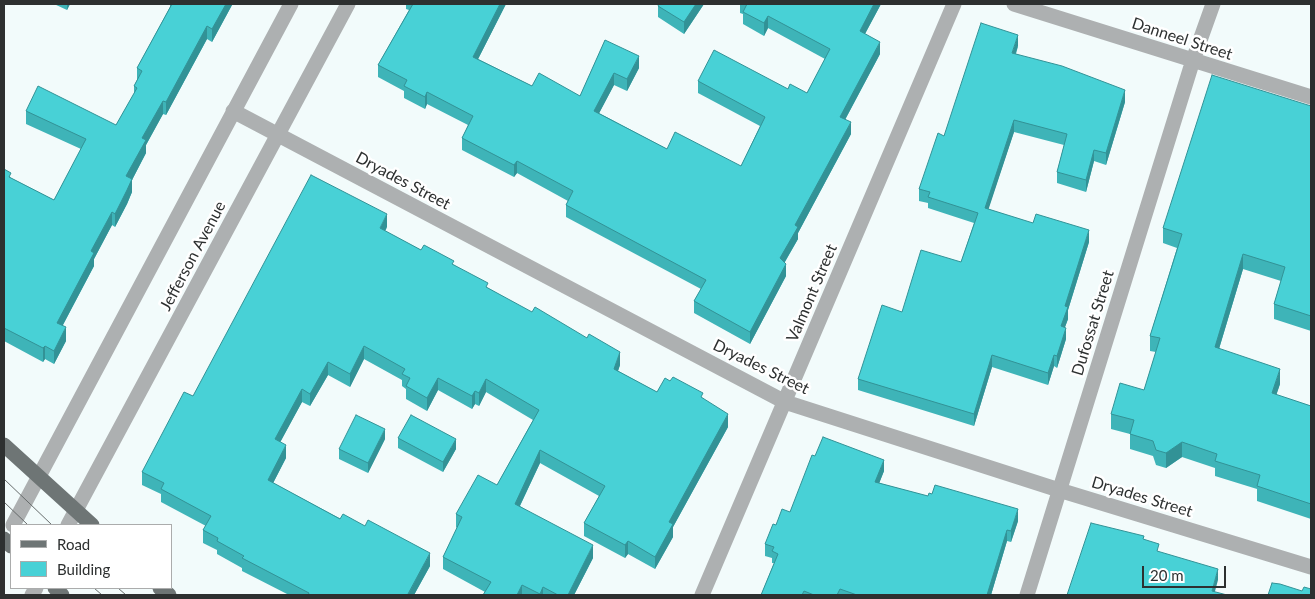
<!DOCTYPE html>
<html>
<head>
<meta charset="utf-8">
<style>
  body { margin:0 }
  #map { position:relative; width:1315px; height:599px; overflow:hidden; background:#f2fbfb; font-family:Lato,sans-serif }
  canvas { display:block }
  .frame { position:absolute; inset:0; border:5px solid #2d3030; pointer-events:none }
  .legend { position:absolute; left:10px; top:524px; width:162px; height:65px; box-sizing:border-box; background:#fff; border:1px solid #abacac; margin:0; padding:6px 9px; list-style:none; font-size:15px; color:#2d3030 }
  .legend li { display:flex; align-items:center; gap:10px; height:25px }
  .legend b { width:25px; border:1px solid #abacac }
  .scale { position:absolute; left:1142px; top:566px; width:84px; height:22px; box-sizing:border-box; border:2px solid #2d3030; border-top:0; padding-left:6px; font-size:15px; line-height:18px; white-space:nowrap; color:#2d3030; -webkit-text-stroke:4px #fff; paint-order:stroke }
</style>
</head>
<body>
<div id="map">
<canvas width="1315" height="599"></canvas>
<div class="frame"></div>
<ul class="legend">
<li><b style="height:6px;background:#6e7575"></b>Road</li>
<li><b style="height:14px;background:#48d1d6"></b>Building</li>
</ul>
<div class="scale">20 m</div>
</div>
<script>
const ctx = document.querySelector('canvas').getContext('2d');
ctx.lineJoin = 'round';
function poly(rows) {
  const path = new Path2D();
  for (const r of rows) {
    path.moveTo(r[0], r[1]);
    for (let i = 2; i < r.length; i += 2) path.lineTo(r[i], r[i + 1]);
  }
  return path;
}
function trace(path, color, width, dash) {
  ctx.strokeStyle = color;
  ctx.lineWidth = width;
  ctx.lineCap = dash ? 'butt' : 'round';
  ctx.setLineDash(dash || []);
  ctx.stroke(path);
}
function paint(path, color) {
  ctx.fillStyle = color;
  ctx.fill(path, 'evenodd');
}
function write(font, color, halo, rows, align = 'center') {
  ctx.font = font + ' Lato,sans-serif';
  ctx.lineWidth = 5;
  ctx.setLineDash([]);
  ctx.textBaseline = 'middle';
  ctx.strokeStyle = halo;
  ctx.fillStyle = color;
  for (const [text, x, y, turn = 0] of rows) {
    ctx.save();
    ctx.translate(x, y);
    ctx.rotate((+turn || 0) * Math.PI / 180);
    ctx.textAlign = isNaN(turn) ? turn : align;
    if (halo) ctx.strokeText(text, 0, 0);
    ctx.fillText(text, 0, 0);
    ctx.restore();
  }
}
trace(poly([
  [1014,4,1311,97],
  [233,111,785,402,1059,490,1311,567],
  [13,525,291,4],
  [68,525,348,4],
  [32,595,36,588],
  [702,595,954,4],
  [1027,595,1193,60,1213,4]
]), '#adb0b1', 15);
trace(poly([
  [4,445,92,525],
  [4,539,11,546],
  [55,588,62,595],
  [160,588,169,595]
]), '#6e7575', 15);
trace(poly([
  [4,479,52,525],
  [4,502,28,525],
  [94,588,102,595],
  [118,588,126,595]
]), '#666b6b', 1);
paint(poly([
  [54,4,70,4,67,10],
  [169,4,232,4,232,5,212,42,207,39,166,115,163,114,146,145,146,153,132,180,132,192,127,204,115,227,112,225,94,259,94,266,63,325,66,341,54,364,45,359,43,362,4,341,4,169,11,178,54,200,81,149,26,124,26,111,116,125,134,94,134,86,137,80,137,68,170,7,170,4],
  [406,4,506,4,478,59,532,86,580,96,605,40,639,68,627,91,614,85,599,113,667,149,741,166,760,126,698,93,698,81,788,89,807,93,825,59,768,28,764,36,743,24,743,14,740,13,740,4,881,4,865,34,880,54,845,120,851,134,798,233,798,239,785,262,786,276,750,344,694,313,694,301,701,289,566,217,566,205,568,201,517,173,514,177,462,150,462,138,468,125,427,104,425,109,404,98,404,91,378,77,378,65,409,10,406,9],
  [704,4,684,34,658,17,658,6],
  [1018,46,1016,54,1125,102,1106,165,1094,161,1086,192,1057,183,1057,172,1064,145,1014,132,988,209,1089,242,1068,310,1068,319,1065,327,1066,339,1057,368,1054,366,1048,385,992,367,974,426,858,390,858,379,902,312,961,262,974,223,928,208,928,203,919,201,919,189,944,136],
  [1311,106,1311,331,1274,319,1274,304,1281,281,1243,269,1219,349,1280,384,1276,395,1311,406,1311,519,1257,501,1257,489,1215,476,1215,468,1182,457,1166,468,1156,465,1153,456,1130,449,1130,434,1111,429,1111,414,1144,390,1156,352,1150,351,1150,336,1177,248,1163,243,1163,228],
  [387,227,385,231,421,250,454,265,488,288,620,365,618,371,657,392,703,398,728,427,673,527,673,537,655,569,628,554,625,558,584,536,584,523,599,496,540,463,520,506,593,558,574,595,483,595,485,592,443,569,443,557,457,528,456,527,456,514,497,485,533,420,486,392,479,406,475,404,472,409,438,390,427,411,406,399,406,389,402,386,402,380,364,359,350,387,328,375,310,406,302,402,280,442,286,458,273,483,430,566,414,595,289,595,242,571,242,568,217,554,217,550,203,543,203,530,206,526,161,502,161,494,142,485,142,472,193,396],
  [398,438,456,449,443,472,398,448],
  [385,439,368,473,339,459,339,449],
  [815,456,884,471,879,483,1018,521,1011,542,1007,541,991,595,761,595,774,563,772,563,772,558,765,556,765,544,776,525,790,512]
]), '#3eb4b8');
paint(poly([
  [67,4,70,4,67,10],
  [226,4,232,4,232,5,212,42,212,29],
  [500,4,506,4,473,69,473,57],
  [696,4,704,4,684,34,684,22],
  [874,4,881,4,860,43,860,31],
  [768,16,768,28,764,36,764,23],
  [207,26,207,39,166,115,166,102],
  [1018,35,1018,46,1012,64,1012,53],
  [880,42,880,54,840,129,840,117],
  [639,56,639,68,627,91,627,79],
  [614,73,614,85,594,123,594,111],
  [1125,90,1125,102,1106,165,1106,153],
  [427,92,427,104,425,109,425,97],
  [163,101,163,114,146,145,146,153,132,180,132,192,127,204,115,227,115,214,126,176,142,138],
  [1014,120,1014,132,985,220,985,208],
  [851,122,851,134,798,233,798,239,780,270,780,258,795,225],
  [1094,150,1094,161,1086,192,1086,180],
  [517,161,517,173,514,177,514,165],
  [112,212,112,225,94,259,94,266,57,336,57,323,91,251],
  [387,214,387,227,380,241,380,228],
  [1089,230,1089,242,1068,310,1068,319,1061,338,1061,326,1065,306],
  [1243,254,1243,269,1215,362,1215,347],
  [786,264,786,276,750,344,750,332],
  [66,327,66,341,54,364,54,351],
  [1066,328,1066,339,1057,368,1057,356],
  [45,346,45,359,43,362,43,348],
  [364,346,364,359,350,387,350,374],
  [620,352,620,365,614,382,614,369],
  [992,355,992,367,974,426,974,414],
  [1054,355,1054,366,1048,385,1048,373],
  [328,362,328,375,310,406,310,394],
  [1280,369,1280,384,1272,408,1272,393],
  [438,378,438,390,427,411,427,398],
  [486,379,486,392,479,406,479,393],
  [302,389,302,402,275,452,275,439],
  [475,391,475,404,472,409,472,396],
  [728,414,728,427,673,527,673,537,655,569,655,557,669,522],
  [385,429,385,439,368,473,368,463],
  [456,439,456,449,443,472,443,462],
  [1182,442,1182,457,1166,468,1166,453],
  [286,445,286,458,268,493,268,480],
  [540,450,540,463,515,516,515,504],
  [884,460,884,471,875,494,875,482],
  [1018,509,1018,521,1011,542,1011,531],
  [1007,530,1007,541,991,595,987,595],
  [628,541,628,554,625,558,625,545],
  [593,545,593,558,574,595,568,595],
  [430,553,430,566,414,595,408,595],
  [1218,569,1218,580,1214,595,1212,591],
  [522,585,522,595,517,595],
  [543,587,543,595,540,595,540,594]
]), '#329296');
const building = poly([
  [172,4,226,4,212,29,207,26,166,102,163,101,142,138,146,140,126,176,132,179,127,190,115,214,112,212,91,251,94,253,57,323,66,327,54,351,45,346,43,348,4,328,4,169,11,173,9,177,54,200,86,139,26,111,38,86,116,125,137,88,134,86,142,71,137,68,172,4],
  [413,4,500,4,473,57,532,86,539,73,580,96,605,40,639,56,627,79,614,73,594,111,667,149,675,132,741,166,765,117,698,81,714,50,788,89,790,84,807,93,830,49,768,16,764,23,743,12,747,4,746,4,874,4,860,31,880,42,840,117,851,122,795,225,798,227,780,258,786,264,750,332,694,301,706,280,566,205,573,191,517,161,514,165,462,138,473,116,427,92,425,97,404,86,407,80,378,65,413,4],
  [659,4,696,4,684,22,658,6,659,4],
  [981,23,1018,35,1012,53,1062,66,1125,90,1106,153,1094,150,1086,180,1057,172,1067,134,1014,120,985,208,1033,223,1036,214,1089,230,1065,306,1068,307,1061,326,1066,328,1057,356,1054,355,1048,373,992,355,974,414,858,379,882,305,902,312,921,250,961,262,978,213,928,197,930,192,919,189,938,133,944,136,981,23],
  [1212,75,1311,106,1311,316,1274,304,1285,267,1243,254,1215,347,1280,369,1272,393,1311,406,1311,504,1257,486,1260,475,1215,461,1217,454,1182,442,1166,453,1156,450,1153,441,1130,434,1134,420,1111,414,1120,383,1144,390,1160,338,1150,336,1182,234,1163,228,1212,75],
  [311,175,387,214,380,228,421,250,424,245,454,261,452,264,488,283,486,287,532,312,535,307,587,338,589,334,620,352,614,369,657,392,665,378,670,381,673,377,703,393,701,397,728,414,669,522,673,524,655,557,628,541,625,545,584,523,605,486,540,450,515,504,593,545,568,595,558,595,543,587,540,594,522,585,517,595,483,595,491,582,443,557,462,517,456,514,478,475,497,485,539,410,486,379,479,393,475,391,472,396,438,378,427,398,406,386,410,378,402,374,405,369,364,346,350,374,328,362,310,394,302,389,275,439,286,445,268,480,340,519,343,514,365,526,368,520,430,553,408,594,410,595,308,595,309,593,242,558,244,556,217,541,218,538,203,530,211,516,161,489,164,483,142,472,184,392,193,396,311,175],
  [356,415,385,429,368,463,339,449,356,415],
  [411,415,456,439,443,462,398,438,411,415],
  [823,437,884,460,875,482,928,496,929,493,932,494,935,485,1018,509,1011,531,1007,530,987,595,857,595,840,589,837,595,814,595,804,591,802,595,761,595,778,554,772,551,774,547,765,544,773,524,776,525,782,509,790,512,812,455,815,456,823,437],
  [1091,523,1144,536,1143,539,1159,544,1157,551,1218,569,1212,591,1227,595,1067,595,1091,523],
  [1272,583,1280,584,1302,591,1304,587,1311,589,1311,595,1268,595,1272,583]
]);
paint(building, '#48d1d6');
trace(building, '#329296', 1);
write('16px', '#2d3030', '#fff', [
  ["Danneel Street",1182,39,18],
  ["Dryades Street",403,181,28],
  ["Jefferson Avenue",193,256,-62],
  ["Valmont Street",812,293,-67],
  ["Dufossat Street",1093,323,-73],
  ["Dryades Street",761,367,26],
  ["Dryades Street",1142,497,17]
]);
</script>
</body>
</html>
